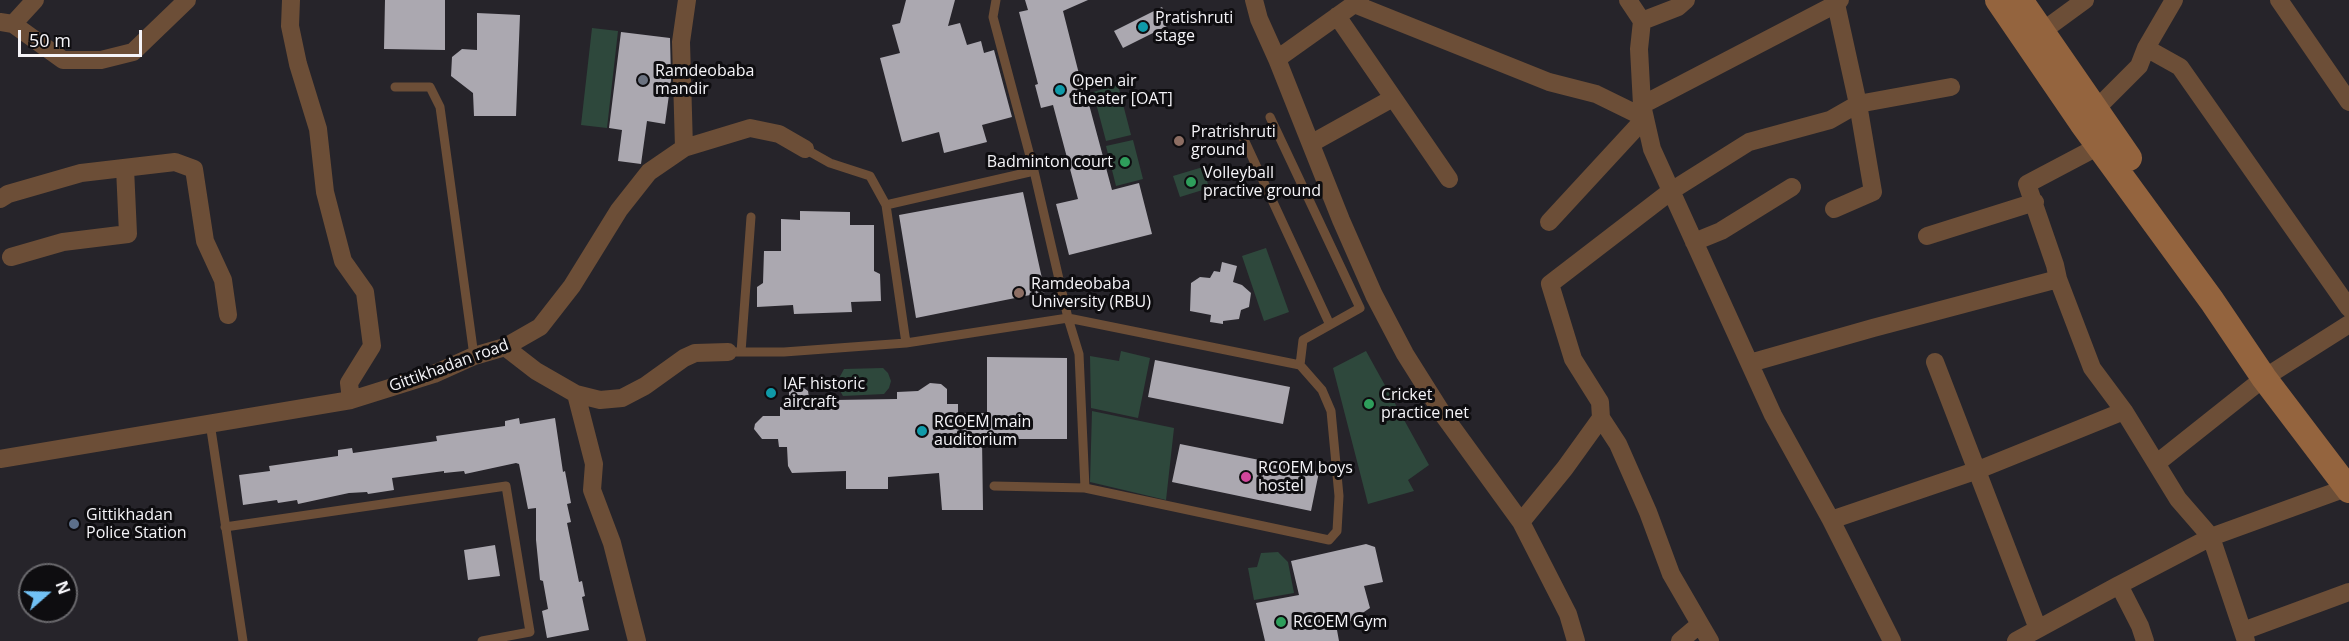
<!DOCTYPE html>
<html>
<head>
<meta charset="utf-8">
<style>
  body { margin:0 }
  #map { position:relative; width:2349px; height:641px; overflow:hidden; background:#26242a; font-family:"Open Sans",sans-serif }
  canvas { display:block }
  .north { position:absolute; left:18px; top:563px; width:60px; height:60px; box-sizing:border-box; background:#0e0d10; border:2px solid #6a696d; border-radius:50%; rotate:70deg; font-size:16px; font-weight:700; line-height:24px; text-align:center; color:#f5f4f8 }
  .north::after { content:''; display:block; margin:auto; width:21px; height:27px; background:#71c1f5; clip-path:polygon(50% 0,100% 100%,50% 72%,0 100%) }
  .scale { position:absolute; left:18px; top:30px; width:124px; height:27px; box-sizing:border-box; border:3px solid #f5f4f8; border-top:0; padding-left:8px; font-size:18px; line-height:21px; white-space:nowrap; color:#f5f4f8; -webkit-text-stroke:4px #0e0d10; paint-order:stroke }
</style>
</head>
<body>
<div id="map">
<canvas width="2349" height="641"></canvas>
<div class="north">N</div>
<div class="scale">50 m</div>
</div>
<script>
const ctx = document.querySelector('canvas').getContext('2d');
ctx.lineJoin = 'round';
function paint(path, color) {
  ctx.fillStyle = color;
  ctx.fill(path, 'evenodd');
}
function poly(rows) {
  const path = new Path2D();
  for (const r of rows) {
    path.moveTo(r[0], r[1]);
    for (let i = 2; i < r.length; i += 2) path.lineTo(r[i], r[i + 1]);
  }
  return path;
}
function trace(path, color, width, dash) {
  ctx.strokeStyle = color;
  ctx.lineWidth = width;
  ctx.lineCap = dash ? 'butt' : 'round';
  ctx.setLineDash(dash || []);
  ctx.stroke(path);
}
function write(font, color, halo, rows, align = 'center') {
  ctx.font = font + ' "Open Sans",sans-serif';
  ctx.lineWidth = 6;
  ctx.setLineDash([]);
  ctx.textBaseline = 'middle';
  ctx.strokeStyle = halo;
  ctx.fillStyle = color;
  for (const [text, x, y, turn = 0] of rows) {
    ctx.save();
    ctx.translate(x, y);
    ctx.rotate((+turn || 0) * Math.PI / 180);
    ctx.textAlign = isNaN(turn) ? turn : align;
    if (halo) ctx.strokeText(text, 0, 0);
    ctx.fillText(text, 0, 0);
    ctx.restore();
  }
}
paint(poly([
  [592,28,618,31,607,128,581,125],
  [1118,85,1131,135,1106,141,1093,92],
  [1133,140,1143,179,1116,186,1106,146],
  [1203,167,1209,188,1180,197,1173,176],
  [1266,248,1289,312,1264,321,1242,256],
  [1121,351,1150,358,1138,418,1091,408,1090,356,1119,361],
  [1366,351,1429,465,1408,480,1414,491,1368,504,1333,368],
  [883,368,888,373,891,381,889,388,884,394,843,396,839,389,837,382,844,369],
  [1092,411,1174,428,1166,500,1090,482],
  [1278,552,1288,562,1294,593,1254,600,1248,568,1257,567,1261,553]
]), '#2e483c');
paint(poly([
  [385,0,445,0,445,50,384,49],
  [906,0,955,0,948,26,960,23,967,45,981,41,984,53,994,50,1012,117,982,125,987,142,944,153,939,132,902,142,880,58,900,53,892,25,900,23],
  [1025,0,1088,0,1063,11,1078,70,1085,97,1087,97,1112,190,1139,183,1152,234,1069,255,1056,204,1078,199,1053,105,1041,108,1035,85,1038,84,1019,12,1028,10],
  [1162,7,1171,24,1123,48,1114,31],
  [477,13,520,15,516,116,474,116,473,93,451,76,452,57,462,49,477,50],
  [621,32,670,38,671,80,665,124,647,121,641,164,618,161,622,130,609,128],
  [1023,192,1045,292,916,318,899,215],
  [800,211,850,212,850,225,874,225,874,271,880,274,881,301,851,302,852,312,794,314,793,305,757,307,757,287,763,283,764,251,781,251,781,219,800,220],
  [1222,262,1237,266,1233,282,1242,285,1251,293,1249,307,1241,310,1239,319,1223,321,1223,324,1210,322,1211,315,1190,311,1191,283,1200,277,1210,278,1214,271,1220,272],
  [987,357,1067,358,1067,439,982,439,983,510,942,510,939,473,888,477,888,489,846,489,846,471,792,473,788,466,787,447,779,447,778,439,762,439,754,429,755,424,763,416,780,416,780,407,789,407,789,389,796,385,801,386,808,391,809,398,835,397,835,400,897,399,897,392,918,391,930,383,941,384,947,389,947,404,958,404,958,413,987,413],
  [1155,360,1290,387,1283,424,1148,397],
  [519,418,520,424,555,418,563,472,565,471,571,503,567,504,571,522,567,523,579,582,582,581,585,596,582,597,589,630,547,638,542,611,548,609,543,581,540,580,536,540,536,508,528,509,519,464,516,463,465,474,464,471,444,473,444,471,392,478,394,490,368,494,367,492,349,493,298,504,297,500,278,503,277,500,243,505,239,475,270,471,269,466,338,456,338,450,352,448,353,453,437,441,436,436,505,426,505,421],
  [1180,444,1319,472,1311,511,1172,482],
  [1366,544,1375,547,1383,582,1364,586,1370,608,1337,630,1339,641,1265,641,1256,603,1299,595,1291,561],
  [495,545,500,576,468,580,464,550]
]), '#aba8b0');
trace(poly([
  [996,0,993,17,1034,171],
  [395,87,430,87,440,107,474,356],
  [1270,117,1360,308,1303,340,1300,365],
  [1241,133,1330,325],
  [886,205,906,343],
  [728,352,784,352,906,343,1068,318,1079,354,1085,488,1329,540,1337,531,1339,496,1331,411,1322,390,1300,365,1068,318,1034,171,886,205,870,176,830,163,805,149],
  [741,352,751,217],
  [210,423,243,641],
  [994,486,1085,488],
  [225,527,506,486,530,632,482,641]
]), '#6c4e37', 9);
trace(poly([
  [291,0,290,26,298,64,318,129,325,192,343,261,365,292,372,346,349,383,351,400],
  [1254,0,1259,19,1277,59],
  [1360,0,1277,59,1341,220,1374,295,1405,354,1444,416,1521,522,1568,614,1576,641],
  [1628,0,1642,21],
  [1686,0,1678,7,1642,21,1639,49,1642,105,1652,149,1773,415,1831,520,1892,641],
  [2279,0,2349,102],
  [1354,4,1549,82,1596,94,1645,118,1549,222],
  [1337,16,1449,179],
  [0,22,13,24,35,0],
  [13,24,63,60,101,60,133,52,187,0],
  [2033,38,2085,0],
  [2146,48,2180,67,2349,308],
  [1642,105,1836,4,1835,0],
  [2087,118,2139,66,2146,48,2174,0],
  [1312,143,1393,98],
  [684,148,681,42,687,0],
  [0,199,8,194,81,173,175,162,194,169,205,241,223,280,228,315],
  [1834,209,1873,192,1858,104,1836,4,1840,0],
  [1927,236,2035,202],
  [1694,242,1721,231,1792,187],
  [11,257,63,242,128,234,125,168],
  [2058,279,2055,265,2027,184,2099,146],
  [505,347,536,371,576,394,600,400,622,398,645,386,684,358,695,353,728,352],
  [1935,362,2038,629],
  [1750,363,1873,328,2058,279,2092,368,2124,411],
  [576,394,594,464,592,490,612,543,637,641],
  [1601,418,1600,402,1573,359,1550,284,1671,191,1749,142,1830,120,1858,104,1951,87],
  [0,459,351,400,434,374,474,356,505,347,540,327,572,286,619,210,649,172,684,148,750,128,779,134,805,149],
  [2157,463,2264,378,2349,324],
  [1831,520,1978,470,2124,411,2178,499,2211,537,2349,487],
  [1521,522,1565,468,1601,418,1618,444,1648,512,1671,574,1700,624,1680,641],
  [1700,624,1710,641],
  [2243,631,2349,592],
  [2016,641,2119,585],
  [2145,641,2140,626,2119,585,2211,537,2246,641]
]), '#6c4e37', 18);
trace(poly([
  [1998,0,2082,123,2212,301,2264,378,2349,490],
  [2020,0,2129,158]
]), '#94643e', 26);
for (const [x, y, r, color] of [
  [1143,27,6,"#0f9aa8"],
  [643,80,6,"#6b7280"],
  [1060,90,6,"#0f9aa8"],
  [1179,141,6,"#8d6e63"],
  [1125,162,6,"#2e9e5b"],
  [1191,182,6,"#2e9e5b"],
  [1019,293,6,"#8d6e63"],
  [771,393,6,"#0f9aa8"],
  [1369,404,6,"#2e9e5b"],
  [922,431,6,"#0f9aa8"],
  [1246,477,6,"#d1479c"],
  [74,524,6,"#5c6f8a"],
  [1281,622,6,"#2e9e5b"]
]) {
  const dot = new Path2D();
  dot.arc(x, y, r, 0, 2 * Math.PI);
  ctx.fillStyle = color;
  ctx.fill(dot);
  trace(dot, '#0e0d10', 2);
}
write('16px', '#f5f4f8', '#0e0d10', [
  ["Pratishruti",1155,18],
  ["stage",1155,36],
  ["Ramdeobaba",655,71],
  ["mandir",655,89],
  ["Open air",1072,81],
  ["theater [OAT]",1072,99],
  ["Pratrishruti",1191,132],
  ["ground",1191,150],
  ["Badminton court",1113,162,"right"],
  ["Volleyball",1203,173],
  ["practive ground",1203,191],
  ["Ramdeobaba",1031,284],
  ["University (RBU)",1031,302],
  ["IAF historic",783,384],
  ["aircraft",783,402],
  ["Cricket",1381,395],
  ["practice net",1381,413],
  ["RCOEM main",934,422],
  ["auditorium",934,440],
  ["RCOEM boys",1258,468],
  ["hostel",1258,486],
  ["Gittikhadan",86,515],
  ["Police Station",86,533],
  ["RCOEM Gym",1293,622]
], 'left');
write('16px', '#f5f4f8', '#0e0d10', [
  ["Gittikhadan road",449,366,-20]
]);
</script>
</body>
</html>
